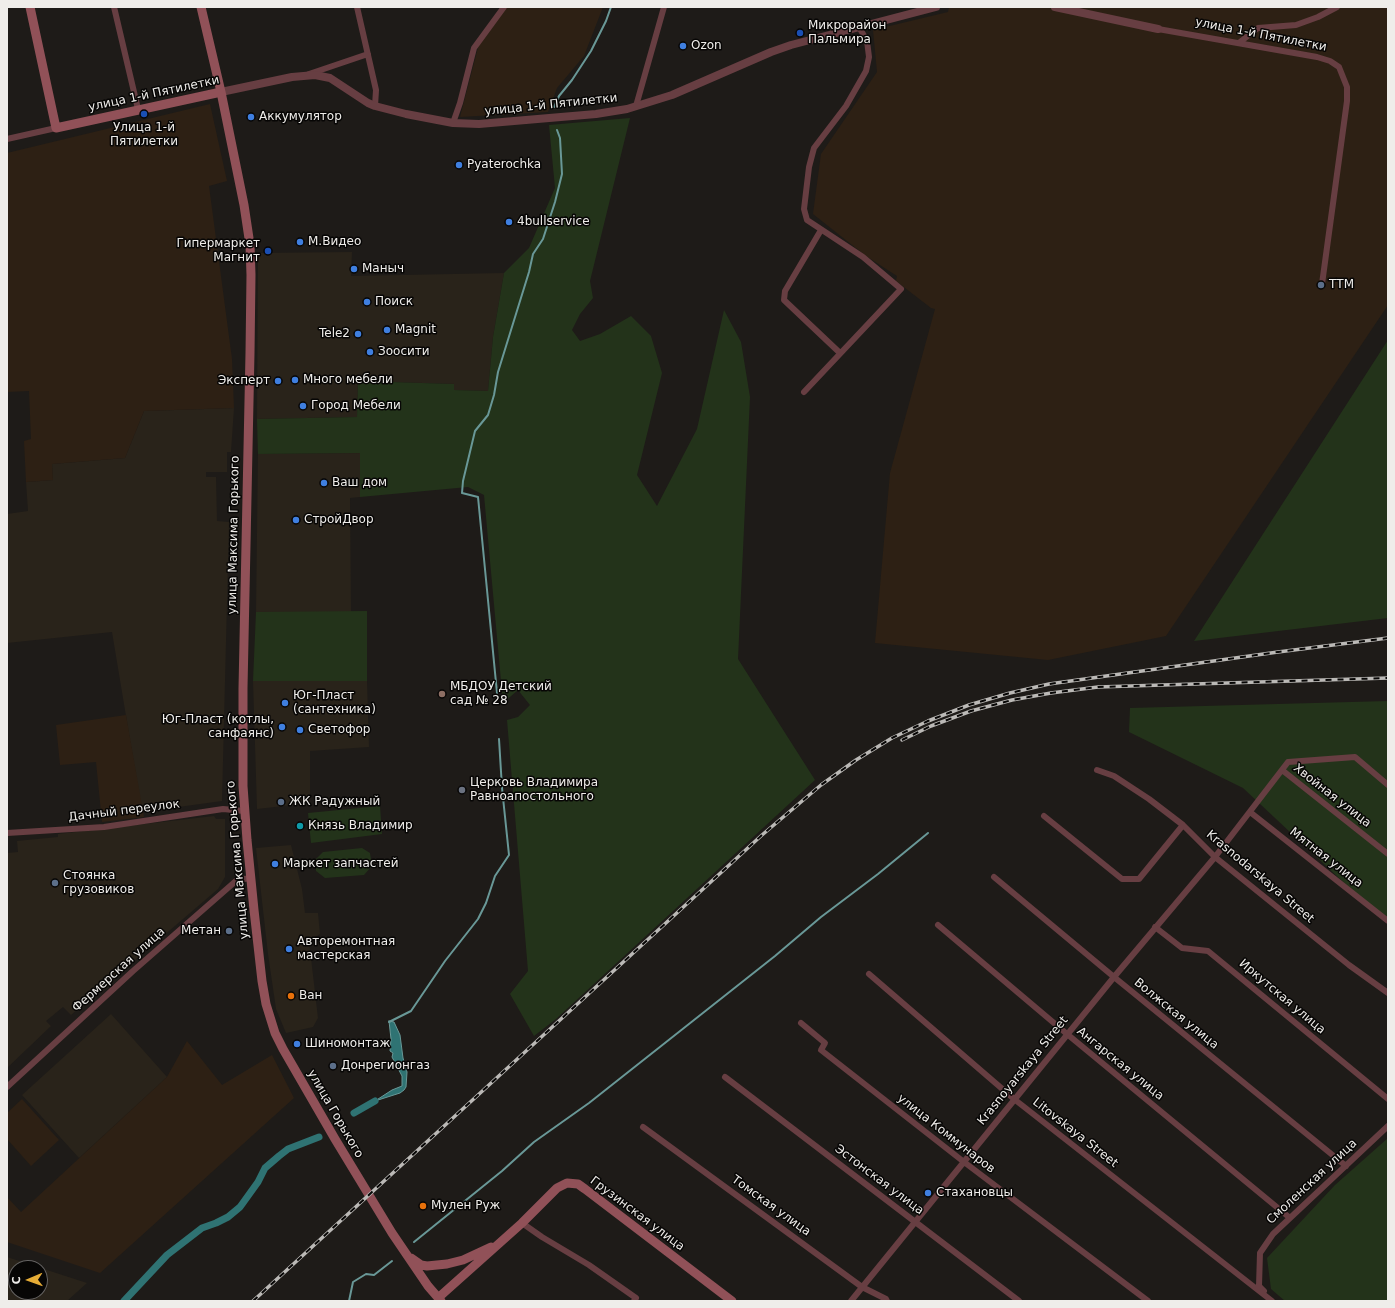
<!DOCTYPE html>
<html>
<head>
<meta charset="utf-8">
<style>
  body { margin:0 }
  #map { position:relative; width:1395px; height:1308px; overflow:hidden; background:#1e1b18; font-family:"DejaVu Sans",sans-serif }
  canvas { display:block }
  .frame { position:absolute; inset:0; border:8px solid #efedea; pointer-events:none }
  .north { position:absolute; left:8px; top:1260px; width:40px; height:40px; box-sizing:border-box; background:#070605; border:1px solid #646261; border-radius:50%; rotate:268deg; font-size:11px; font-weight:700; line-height:16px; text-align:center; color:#efedea }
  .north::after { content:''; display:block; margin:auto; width:14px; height:18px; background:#e6ac36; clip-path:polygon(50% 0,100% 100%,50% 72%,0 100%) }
</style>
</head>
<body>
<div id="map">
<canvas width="1395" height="1308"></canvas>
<div class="frame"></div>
<div class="north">С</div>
</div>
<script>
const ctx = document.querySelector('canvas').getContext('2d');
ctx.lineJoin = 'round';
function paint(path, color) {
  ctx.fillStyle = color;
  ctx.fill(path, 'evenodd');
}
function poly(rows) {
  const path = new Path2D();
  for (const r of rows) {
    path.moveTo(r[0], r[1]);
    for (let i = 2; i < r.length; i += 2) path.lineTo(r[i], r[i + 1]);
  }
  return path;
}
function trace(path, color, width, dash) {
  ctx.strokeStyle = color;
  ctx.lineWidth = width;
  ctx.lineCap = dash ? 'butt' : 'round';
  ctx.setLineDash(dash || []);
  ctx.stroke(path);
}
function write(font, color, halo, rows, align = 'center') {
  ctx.font = font + ' "DejaVu Sans",sans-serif';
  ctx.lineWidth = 3;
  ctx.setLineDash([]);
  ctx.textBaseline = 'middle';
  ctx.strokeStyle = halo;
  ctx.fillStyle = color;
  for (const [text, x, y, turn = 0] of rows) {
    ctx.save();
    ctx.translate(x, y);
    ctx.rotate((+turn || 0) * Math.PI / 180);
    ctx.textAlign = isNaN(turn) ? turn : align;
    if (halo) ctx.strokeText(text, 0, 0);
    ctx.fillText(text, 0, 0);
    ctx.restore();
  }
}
paint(poly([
  [352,252,351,276,504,273,493,337,488,391,454,390,454,384,358,381,357,417,257,419,258,253],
  [234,408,231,452,227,452,227,472,206,472,206,477,216,477,217,521,229,522,222,801,142,812,112,632,7,643,7,514,28,511,26,482,53,480,52,464,125,458,144,411],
  [360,453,360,497,350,498,351,612,256,612,258,454],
  [253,681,367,681,369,747,310,751,310,803,257,809],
  [214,816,216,819,225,819,225,877,218,889,71,1015,63,1007,46,1021,51,1026,7,1068,7,853,18,852,17,841,58,837,58,834],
  [291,845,302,889,305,913,318,913,320,934,309,941,318,1018,313,1027,286,1033,276,1009,268,954,256,848],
  [111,1014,167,1077,79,1158,22,1095],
  [7,1257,87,1283,67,1301,7,1301],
  [16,1268,40,1268,40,1292,16,1292]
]), '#29231a');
paint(poly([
  [505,7,603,7,584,56,557,88,548,112,460,117,479,44],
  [949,7,1371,7,1388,8,1388,305,1166,636,1048,660,875,643,890,473,935,309,931,308,896,281,897,276,866,256,813,214,821,154,877,72,873,30,948,12],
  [210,104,227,181,209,186,232,359,234,408,144,411,125,458,52,464,53,480,26,482,24,441,31,439,29,391,7,392,7,153],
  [126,715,144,817,102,822,96,762,60,765,56,725],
  [187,1041,222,1085,272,1055,294,1098,100,1273,7,1242,7,1197,21,1212,167,1077],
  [22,1099,59,1140,31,1166,7,1139,7,1113]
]), '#2d2014');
paint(poly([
  [630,118,590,281,593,298,580,314,572,330,580,341,600,334,631,316,651,336,662,373,637,475,657,506,697,429,724,310,741,342,750,397,738,659,815,780,556,1019,534,1036,510,994,528,971,507,720,518,717,530,705,518,690,503,703,484,495,468,487,360,497,360,453,258,454,257,419,357,417,358,381,454,384,454,390,488,391,493,337,504,273,529,248,555,188,549,125],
  [1388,340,1388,618,1194,641],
  [367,611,367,681,253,681,256,612],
  [1388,701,1388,924,1243,788,1129,732,1130,708],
  [380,806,382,834,311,843,308,813],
  [362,848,370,853,372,866,364,875,325,878,316,871,315,860,323,852],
  [312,1075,317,1076,326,1092,324,1096,320,1096,311,1079],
  [1388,1138,1388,1301,1285,1301,1271,1289,1267,1258,1335,1185]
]), '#23331a');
const water = poly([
  [389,1021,394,1022,400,1035,403,1058,407,1072,406,1087,404,1090,400,1093,375,1101,392,1090,402,1086,402,1076,392,1057,393,1053,390,1051,391,1039,389,1021]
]);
paint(water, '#2f7373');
trace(water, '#699897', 1);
trace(poly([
  [554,107,559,96,572,80,591,51,606,21,611,7],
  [497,693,478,497,462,493,463,481,475,431,488,415,494,395,498,372,529,272,533,254,543,239,555,202,562,174,560,138,557,130],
  [389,1022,411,1011,445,961,478,919,486,903,495,876,509,855,502,788,499,739],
  [414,1242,502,1171,534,1142,589,1103,775,956,821,917,878,874,928,833],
  [349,1301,353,1282,366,1274,374,1275,392,1261]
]), '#699897', 2);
trace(poly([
  [354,1113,375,1101],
  [124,1301,167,1255,202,1228,216,1223,228,1217,240,1207,258,1182,265,1168,279,1156,288,1149,319,1137]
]), '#2f7373', 7);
trace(poly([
  [114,7,138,109],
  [357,7,376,90,375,106],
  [1158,29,1317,57,1330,61,1339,67,1347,87,1347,101,1322,284],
  [1240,42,1258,28,1296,25,1318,17,1337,7],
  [309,74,368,54],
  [636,106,664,7],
  [453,123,460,103,474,48,504,7],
  [7,139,56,128],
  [821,230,785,291,784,300,840,353],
  [804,392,901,289,863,257,807,220,804,209,809,167,814,148,846,106,866,71,869,57,867,41,859,27],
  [1097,770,1114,776,1149,799,1183,825,1215,857,1349,965,1388,993],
  [1282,770,1388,854],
  [1250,812,1388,921],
  [1044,816,1122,879,1139,879,1183,825],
  [7,833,104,827,223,809,244,811],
  [994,877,1114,977,1346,1166],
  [938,925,1067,1034,1290,1218],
  [1155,927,1182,948,1208,951,1388,1099],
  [869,974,1014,1099,1272,1301],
  [801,1023,825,1043,821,1050,964,1162,1148,1301],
  [725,1077,1019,1301],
  [7,1087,133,971,237,880,251,878],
  [643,1127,862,1287,886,1299,887,1301],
  [522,1223,542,1237,589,1265,636,1298,634,1301],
  [1264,1291,1259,1286,1260,1253,1273,1234,1388,1126],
  [851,1301,1114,977,1215,857,1288,762,1355,757,1388,785]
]), '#673e42', 6);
trace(poly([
  [1055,7,1158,29],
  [221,92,292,77,315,75,330,78,368,103,375,106,406,114,453,123,479,124,596,114,627,109,672,95,771,52,791,45,936,7]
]), '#673e42', 8);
trace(poly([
  [30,7,56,128,221,92],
  [201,7,221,92,244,205,250,245,251,275,250,353,243,688,243,786,247,840,254,910,262,981,266,1004,275,1033,283,1049,335,1139,392,1233,428,1286,441,1301],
  [411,1258,421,1265,427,1266,447,1264,463,1260,491,1247],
  [438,1298,522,1223,557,1188,567,1183,578,1184,585,1189,732,1301]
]), '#915158', 9);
const rail = poly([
  [902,740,931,726,971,711,1012,700,1051,693,1098,687,1388,678],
  [253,1301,762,835,821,785,856,760,892,738,928,721,969,705,1010,693,1049,684,1278,652,1388,638]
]);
trace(rail, '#bbb9b6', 3.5);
trace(rail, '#070605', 2, [6]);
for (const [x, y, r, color] of [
  [800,33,4,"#1a4fb4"],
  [683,46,4,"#3f7fe0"],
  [144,114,4,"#1a4fb4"],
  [251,117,4,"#3f7fe0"],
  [459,165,4,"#3f7fe0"],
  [509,222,4,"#3f7fe0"],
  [300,242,4,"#3f7fe0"],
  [268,251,4,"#1a4fb4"],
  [354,269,4,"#3f7fe0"],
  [1321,285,4,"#5c6f8a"],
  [367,302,4,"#3f7fe0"],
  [387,330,4,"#3f7fe0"],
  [358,334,4,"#3f7fe0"],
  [370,352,4,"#3f7fe0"],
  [295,380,4,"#3f7fe0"],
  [278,381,4,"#3f7fe0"],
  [303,406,4,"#3f7fe0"],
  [324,483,4,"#3f7fe0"],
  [296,520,4,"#3f7fe0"],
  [442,694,4,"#8d6e63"],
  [285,703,4,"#3f7fe0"],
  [282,727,4,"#3f7fe0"],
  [300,730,4,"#3f7fe0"],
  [462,790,4,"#6b7280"],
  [281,802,4,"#5c6f8a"],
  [300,826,4,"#0f9aa8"],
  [275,864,4,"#3f7fe0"],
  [55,883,4,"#5c6f8a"],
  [229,931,4,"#5c6f8a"],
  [289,949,4,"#3f7fe0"],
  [291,996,4,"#e8710a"],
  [297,1044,4,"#3f7fe0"],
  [333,1066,4,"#5c6f8a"],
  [928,1193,4,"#3f7fe0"],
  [423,1206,4,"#e8710a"]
]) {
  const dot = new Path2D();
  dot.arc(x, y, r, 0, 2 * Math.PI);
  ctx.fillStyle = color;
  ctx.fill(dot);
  trace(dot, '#070605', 1.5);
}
write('12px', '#efedea', '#070605', [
  ["Микрорайон",808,26],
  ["Пальмира",808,40],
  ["Ozon",691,46],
  ["Аккумулятор",259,117],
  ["Улица 1-й",144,128,"center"],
  ["Пятилетки",144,142,"center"],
  ["Pyaterochka",467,165],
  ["4bullservice",517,222],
  ["М.Видео",308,242],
  ["Гипермаркет",260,244,"right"],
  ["Магнит",260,258,"right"],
  ["Маныч",362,269],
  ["ТТМ",1329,285],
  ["Поиск",375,302],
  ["Magnit",395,330],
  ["Tele2",350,334,"right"],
  ["Зоосити",378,352],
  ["Много мебели",303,380],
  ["Эксперт",270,381,"right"],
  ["Город Мебели",311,406],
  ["Ваш дом",332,483],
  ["СтройДвор",304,520],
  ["МБДОУ Детский",450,687],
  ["сад № 28",450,701],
  ["Юг-Пласт",293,696],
  ["(сантехника)",293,710],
  ["Юг-Пласт (котлы,",274,720,"right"],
  ["санфаянс)",274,734,"right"],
  ["Светофор",308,730],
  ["Церковь Владимира",470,783],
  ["Равноапостольного",470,797],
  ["ЖК Радужный",289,802],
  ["Князь Владимир",308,826],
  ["Маркет запчастей",283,864],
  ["Стоянка",63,876],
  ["грузовиков",63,890],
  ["Метан",221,931,"right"],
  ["Авторемонтная",297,942],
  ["мастерская",297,956],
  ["Ван",299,996],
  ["Шиномонтаж",305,1044],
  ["Донрегионгаз",341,1066],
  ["Стахановцы",936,1193],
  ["Мулен Руж",431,1206]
], 'left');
write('12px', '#efedea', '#070605', [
  ["улица 1-й Пятилетки",1261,35,11],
  ["улица 1-й Пятилетки",154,94,-12],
  ["улица 1-й Пятилетки",551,105,-6],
  ["улица Максима Горького",234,535,-89],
  ["Хвойная улица",1332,796,38],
  ["Дачный переулок",124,811,-7],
  ["Мятная улица",1326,858,38],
  ["улица Максима Горького",238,860,-95],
  ["Krasnodarskaya Street",1260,877,40],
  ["Фермерская улица",119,970,-42],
  ["Иркутская улица",1282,997,40],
  ["Волжская улица",1176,1014,39],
  ["Ангарская улица",1120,1064,39],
  ["Krasnoyarskaya Street",1023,1071,-51],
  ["улица Горького",335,1114,60],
  ["Litovskaya Street",1075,1133,38],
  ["улица Коммунаров",946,1134,38],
  ["Эстонская улица",879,1180,37],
  ["Смоленская улица",1312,1182,-43],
  ["Томская улица",771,1206,36],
  ["Грузинская улица",637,1214,37]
]);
</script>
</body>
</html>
